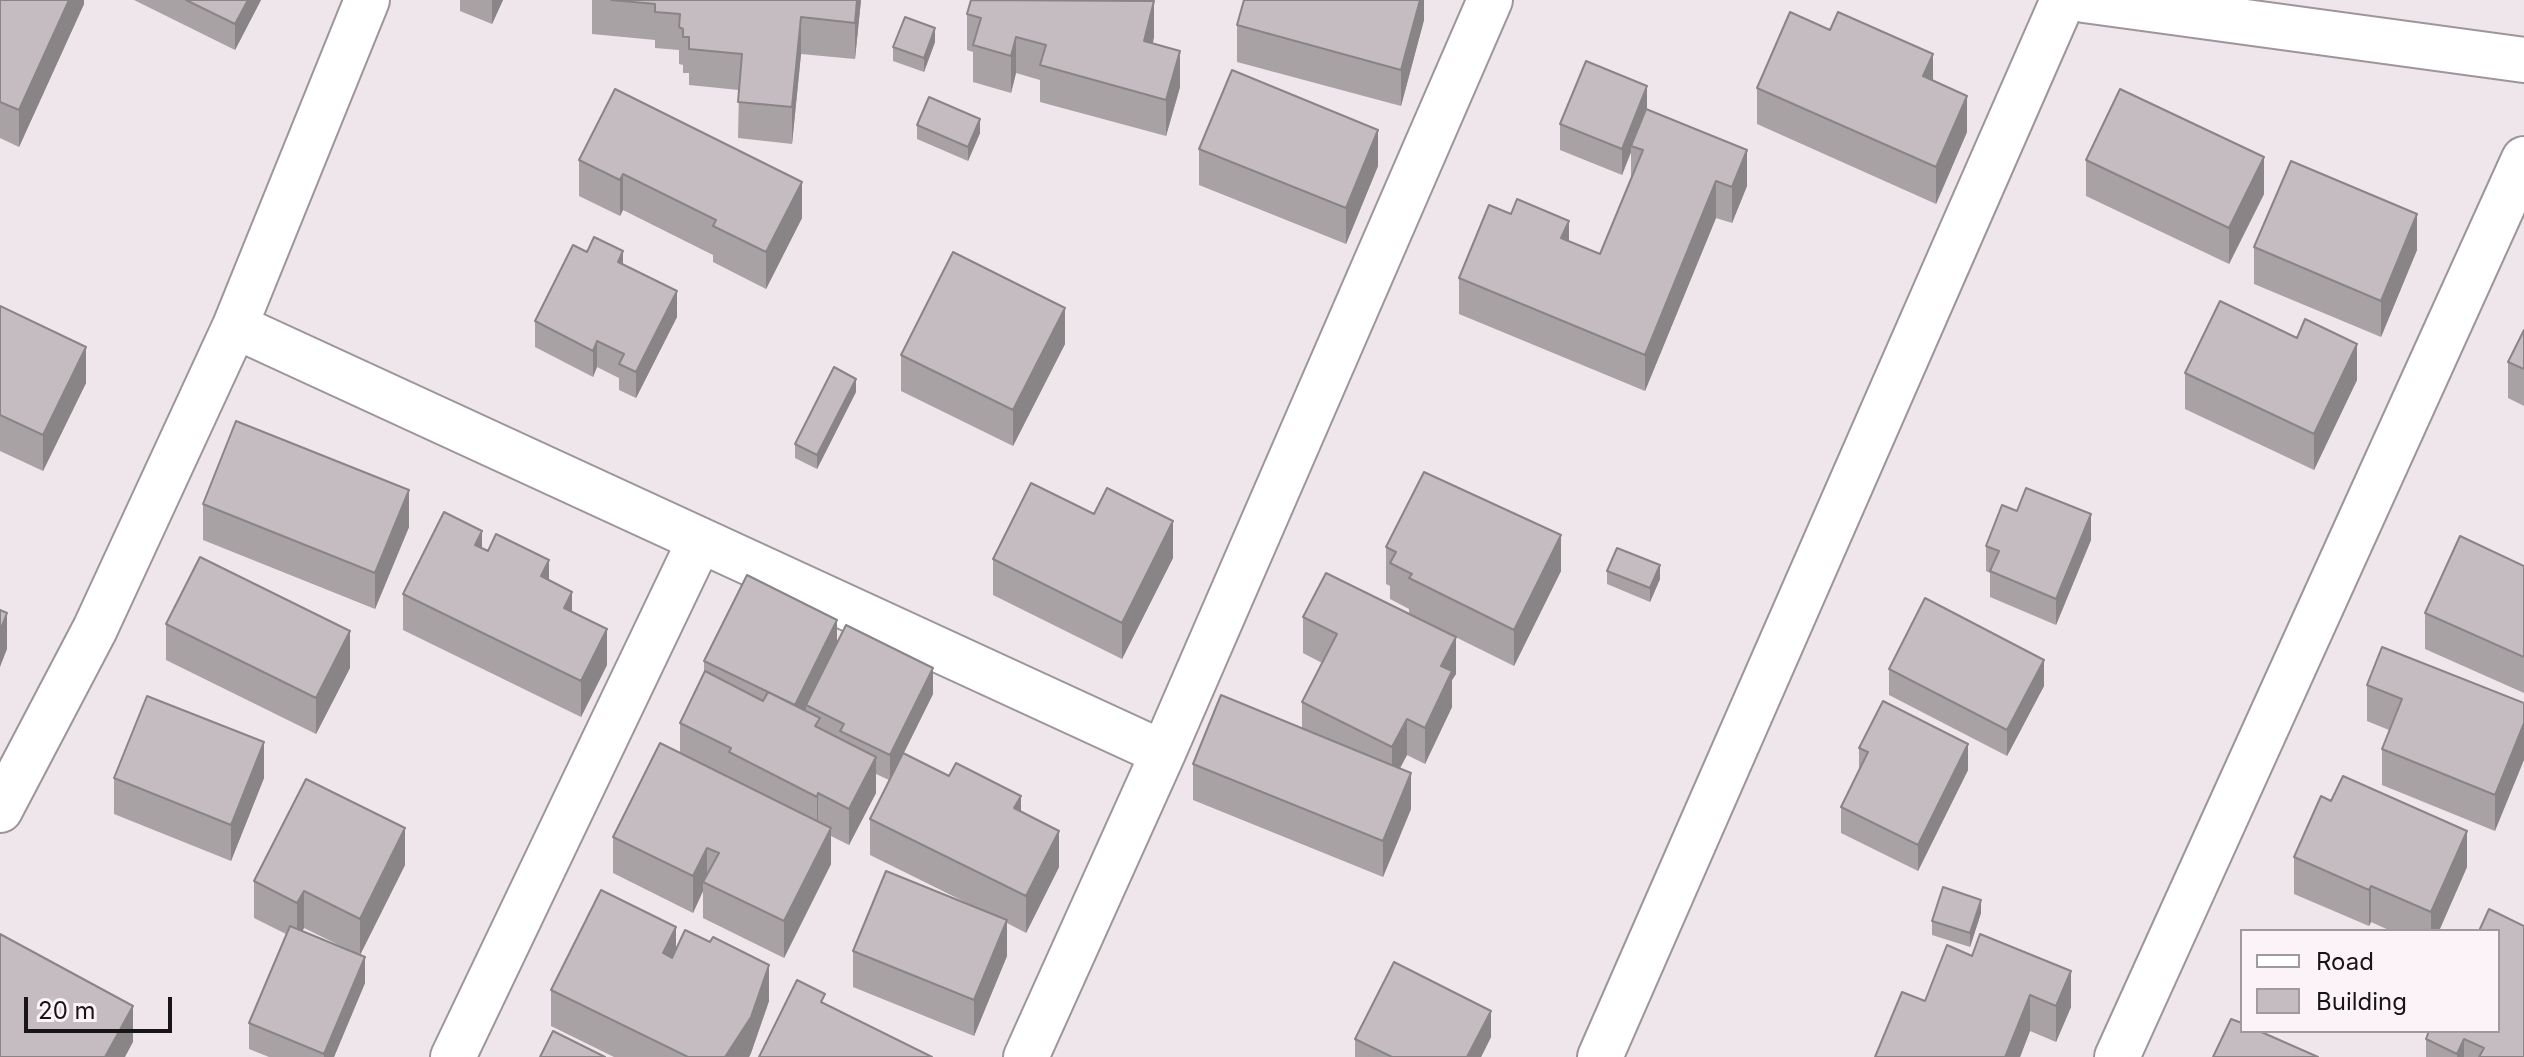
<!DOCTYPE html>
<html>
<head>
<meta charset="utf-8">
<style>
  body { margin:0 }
  #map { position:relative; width:2524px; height:1057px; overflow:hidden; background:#eee6ea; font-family:Inter,sans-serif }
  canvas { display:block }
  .legend { position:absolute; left:2240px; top:929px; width:260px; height:104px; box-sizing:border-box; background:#fcf3f8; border:2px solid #a09a9e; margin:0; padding:10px 14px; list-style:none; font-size:24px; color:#171516 }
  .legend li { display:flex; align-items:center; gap:16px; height:40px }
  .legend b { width:40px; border:2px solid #a09a9e }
  .scale { position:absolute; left:24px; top:997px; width:148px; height:36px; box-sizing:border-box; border:4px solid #171516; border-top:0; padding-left:10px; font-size:24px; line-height:28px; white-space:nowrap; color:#171516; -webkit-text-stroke:6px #fcf3f8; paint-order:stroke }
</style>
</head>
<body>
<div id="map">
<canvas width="2524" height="1057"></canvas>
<ul class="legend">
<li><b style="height:10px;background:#fff"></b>Road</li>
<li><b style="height:22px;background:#c4bcc0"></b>Building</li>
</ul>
<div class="scale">20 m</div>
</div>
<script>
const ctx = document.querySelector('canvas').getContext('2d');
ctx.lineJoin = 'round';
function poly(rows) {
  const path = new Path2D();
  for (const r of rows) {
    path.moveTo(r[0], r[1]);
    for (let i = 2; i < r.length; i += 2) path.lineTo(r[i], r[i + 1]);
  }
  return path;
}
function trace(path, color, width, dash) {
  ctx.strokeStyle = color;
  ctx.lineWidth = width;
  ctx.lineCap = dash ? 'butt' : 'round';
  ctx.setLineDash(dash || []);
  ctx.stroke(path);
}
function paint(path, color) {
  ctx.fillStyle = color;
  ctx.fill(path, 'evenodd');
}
const minor = poly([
  [2084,0,2524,60],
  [235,326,1163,753],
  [0,810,95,629,235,326,367,0],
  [453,1057,700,540],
  [1026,1057,1163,753,1490,0],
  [1600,1057,2063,0],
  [2117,1057,2524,159]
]);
trace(minor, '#9d959a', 48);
trace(minor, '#fff', 44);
paint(poly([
  [0,0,84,0,84,4,19,147,0,138],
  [134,0,261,0,235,50],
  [460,0,503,0,492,24,460,11],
  [592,0,861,0,855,59,801,54,792,144,738,138,739,90,689,85,689,73,683,73,683,65,679,64,679,50,655,48,655,40,592,34],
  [1424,0,1424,20,1401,106,1237,62,1237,25],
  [967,14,1154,37,1153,44,1180,87,1166,136,1040,102,1040,80,1016,73,1011,93,973,82,973,52,967,50],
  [935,42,924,72,893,61,893,47],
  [1933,81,1967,132,1936,204,1757,124,1757,88],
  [1647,110,1747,186,1732,223,1716,218,1645,391,1459,314,1459,278,1569,241,1600,254,1631,181,1631,152,1622,175,1560,150,1560,124],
  [917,125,980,133,968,161,917,139],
  [1199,149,1378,166,1346,244,1199,185],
  [579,160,802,218,766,289,713,262,713,255,623,210,620,216,579,196],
  [2086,160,2264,194,2229,264,2086,196],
  [2254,247,2417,250,2381,337,2254,284],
  [587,252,623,264,677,317,636,398,619,390,619,378,597,367,593,377,535,347,535,321],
  [0,306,86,383,43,471,0,451],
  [2524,330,2524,406,2508,398,2508,362],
  [2297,338,2357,380,2314,470,2185,409,2185,373],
  [1065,344,1013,446,901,391,901,355],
  [856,392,817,469,795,458,795,444],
  [203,504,409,527,375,609,203,540],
  [2017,511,2091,540,2056,625,1990,597,1990,573,1986,571,1986,546],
  [1094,514,1173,558,1122,659,993,595,993,559],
  [1386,547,1561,571,1514,666,1409,614,1409,609,1390,599,1390,586,1386,584],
  [482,549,549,580,607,665,581,717,403,630,403,594],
  [2524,566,2524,693,2425,649,2425,613],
  [1607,571,1660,579,1650,602,1607,584],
  [1303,617,1456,674,1452,680,1452,707,1425,764,1407,755,1400,768,1411,809,1383,877,1193,800,1193,764,1302,728,1302,702,1322,663,1303,653],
  [166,624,350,668,316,734,166,660],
  [837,642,933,694,903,754,1021,812,1059,867,1026,933,1007,923,1007,956,974,1036,853,987,853,951,971,905,870,855,870,819,889,780,876,774,876,793,849,845,831,836,831,864,784,958,703,918,703,891,693,913,613,873,613,837,680,753,680,723,704,672,704,661],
  [1889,669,2044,686,2007,756,1889,695],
  [2367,685,2524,703,2495,831,2382,785,2382,749,2389,730,2367,721],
  [1859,748,1968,770,1918,871,1841,833,1841,807,1859,771],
  [114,778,264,778,231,861,114,814],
  [2294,857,2467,867,2439,931,2391,931,2371,922,2369,926,2294,894],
  [405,865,360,955,365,983,334,1057,269,1057,249,1049,249,1023,286,934,254,918,254,881],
  [304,928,353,952,302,931],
  [1981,913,1970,947,1932,935,1932,921],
  [1947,945,2071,1007,2056,1042,2030,1031,2020,1057,1875,1057,1925,1001],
  [676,949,769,1001,751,1053,749,1057,614,1057,551,1026,551,990],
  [2498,1031,2524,1057,2426,1057,2426,1039],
  [1491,1037,1481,1057,1355,1057,1355,1039]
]), '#a9a2a5');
paint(poly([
  [69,0,84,0,84,4,19,147,19,110],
  [248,0,261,0,235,50,235,24],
  [492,0,503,0,492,24],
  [857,0,861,0,855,59,855,23],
  [1420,0,1424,0,1424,20,1401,106,1401,70],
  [1154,1,1154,37,1144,77,1144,41],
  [801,17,801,54,792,144,792,107],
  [935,28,935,42,924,72,924,58],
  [1016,37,1016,73,1011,93,1011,56],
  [1180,51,1180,87,1166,136,1166,100],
  [1933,54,1933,90,1923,76],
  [1647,86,1647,112,1631,146,1631,152,1622,175,1622,149],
  [1967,96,1967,132,1936,204,1936,167],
  [980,119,980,133,968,161,968,147],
  [1378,130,1378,166,1346,244,1346,208],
  [1747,150,1747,186,1732,223,1732,187],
  [2264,157,2264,194,2229,264,2229,228],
  [623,174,623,210,620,216,620,180],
  [1716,181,1716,218,1645,391,1645,355],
  [802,182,802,218,766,289,766,252],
  [2417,214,2417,250,2381,337,2381,301],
  [1569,221,1569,257,1561,238],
  [623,251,623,277,618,262],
  [677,291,677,317,636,398,636,372],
  [1065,308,1065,344,1013,446,1013,410],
  [597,341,597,367,593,377,593,351],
  [2357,344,2357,380,2314,470,2314,434],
  [86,347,86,383,43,471,43,435],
  [856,379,856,392,817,469,817,455],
  [409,490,409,527,375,609,375,573],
  [2091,514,2091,540,2056,625,2056,599],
  [1173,521,1173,558,1122,659,1122,623],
  [482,531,482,568,475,545],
  [1561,535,1561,571,1514,666,1514,630],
  [549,560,549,597,541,576],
  [1660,565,1660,579,1650,602,1650,588],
  [572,592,572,628,564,608],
  [7,613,7,649,0,667,0,631],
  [837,620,837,646,806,705,806,709,795,731,795,705],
  [607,629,607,665,581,717,581,681],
  [350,631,350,668,316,734,316,698],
  [1456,637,1456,674,1452,680,1452,707,1425,764,1425,728,1441,666],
  [2044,660,2044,686,2007,756,2007,730],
  [933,668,933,694,890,781,890,755],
  [1407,719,1407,755,1392,783,1392,747],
  [2524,723,2524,760,2495,831,2495,795],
  [264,742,264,778,231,861,231,825],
  [1968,744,1968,770,1918,871,1918,845],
  [876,757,876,793,849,845,849,809],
  [1411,773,1411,809,1383,877,1383,841],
  [818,793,818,829,817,833,817,797],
  [1021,796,1021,832,1014,808],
  [405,828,405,865,360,955,360,919],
  [831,828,831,864,784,958,784,921],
  [1059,831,1059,867,1026,933,1026,896],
  [2467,831,2467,867,2439,931,2431,931,2431,912],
  [707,848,707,884,703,882,703,891,693,913,693,876],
  [2371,886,2371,922,2369,926,2369,890],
  [304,891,304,928,297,940,297,903],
  [1981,900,1981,913,1970,947,1970,933],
  [1007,920,1007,956,974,1036,974,1000],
  [676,927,676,964,663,953],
  [365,957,365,983,334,1057,324,1057,324,1054],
  [769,965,769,1001,751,1053,749,1057,725,1057],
  [2071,971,2071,1007,2056,1042,2056,1006],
  [2030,995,2030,1031,2020,1057,2005,1057],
  [133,1006,133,1042,125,1057,105,1057],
  [1491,1011,1491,1037,1481,1057,1467,1057],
  [2464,1039,2464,1057,2457,1057,2457,1054]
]), '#898486');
const building = poly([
  [0,0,69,0,19,110,0,102,0,0],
  [186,0,248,0,235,24,186,0],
  [611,0,857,0,855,23,801,17,792,107,738,102,742,54,689,49,689,37,683,37,683,29,679,27,680,14,655,12,655,4,611,0],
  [971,0,1154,1,1144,41,1180,51,1166,100,1040,65,1046,45,1016,37,1011,56,973,45,981,18,967,14,971,0],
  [1244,0,1420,0,1401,70,1237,25,1244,0],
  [1790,12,1830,30,1838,12,1933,54,1923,76,1967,96,1936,167,1757,88,1790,12],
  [905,17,935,28,924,58,893,47,905,17],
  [1586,61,1647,86,1622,149,1560,124,1586,61],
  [1232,70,1378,130,1346,208,1199,149,1232,70],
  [615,89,802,182,766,252,713,226,716,220,623,174,620,180,579,160,615,89],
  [2120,89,2264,157,2229,228,2086,160,2120,89],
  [929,97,980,119,968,147,917,125,929,97],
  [1646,109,1747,150,1732,187,1716,181,1645,355,1459,278,1489,205,1511,214,1517,199,1569,221,1561,238,1600,254,1643,150,1631,146,1646,109],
  [2291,161,2417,214,2381,301,2254,247,2291,161],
  [594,237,623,251,618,262,677,291,636,372,619,364,624,354,597,341,593,351,535,321,573,245,587,252,594,237],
  [953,252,1065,308,1013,410,901,355,953,252],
  [2220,301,2297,338,2305,319,2357,344,2314,434,2185,373,2220,301],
  [0,306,86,347,43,435,0,415,0,306],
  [2524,330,2524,369,2508,362,2524,330],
  [834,367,856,379,817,455,795,444,834,367],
  [236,421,409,490,375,573,203,504,236,421],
  [1424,472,1561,535,1514,630,1409,578,1412,574,1390,563,1396,552,1386,547,1424,472],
  [1031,483,1094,514,1107,488,1173,521,1122,623,993,559,1031,483],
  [2026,488,2091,514,2056,599,1990,571,1999,551,1986,546,2002,505,2017,511,2026,488],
  [444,512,482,531,475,545,488,551,496,534,549,560,541,576,572,592,564,608,607,629,581,681,403,594,444,512],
  [2460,536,2524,566,2524,657,2425,613,2460,536],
  [1617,548,1660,565,1650,588,1607,571,1617,548],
  [200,557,350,631,316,698,166,624,200,557],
  [1326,573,1456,637,1441,666,1452,671,1425,728,1407,719,1392,747,1302,702,1337,634,1303,617,1326,573],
  [747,575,837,620,795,705,704,661,747,575],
  [1925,598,2044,660,2007,730,1889,669,1925,598],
  [0,610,7,613,0,631,0,610],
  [846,625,933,668,890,755,840,731,844,724,806,705,846,625],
  [2382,647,2524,703,2524,723,2495,795,2382,749,2402,699,2367,685,2382,647],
  [705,671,763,701,768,692,820,718,815,726,876,757,849,809,818,793,817,797,729,752,731,748,680,723,705,671],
  [1221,695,1411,773,1383,841,1193,764,1221,695],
  [147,696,264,742,231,825,114,778,147,696],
  [1883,701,1968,744,1918,845,1841,807,1868,752,1859,748,1883,701],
  [660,743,831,828,784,921,703,882,719,853,707,848,693,876,613,837,660,743],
  [903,753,949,776,956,763,1021,796,1014,808,1059,831,1026,896,870,819,903,753],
  [2343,776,2467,831,2431,912,2371,886,2369,890,2294,857,2321,796,2331,801,2343,776],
  [306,779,405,828,360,919,304,891,297,903,254,881,306,779],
  [886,871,1007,920,974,1000,853,951,886,871],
  [1943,887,1981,900,1970,933,1932,921,1943,887],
  [601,890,676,927,663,953,672,958,685,930,710,942,713,937,769,965,751,1017,725,1057,688,1057,551,990,601,890],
  [2489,909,2524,926,2524,1057,2479,1057,2484,1048,2464,1039,2457,1054,2426,1039,2429,1031,2498,1031,2498,931,2479,931,2489,909],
  [290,926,365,957,324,1054,249,1023,290,926],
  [0,934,133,1006,105,1057,0,1057,0,934],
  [1980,934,2071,971,2056,1006,2030,995,2005,1057,1875,1057,1902,992,1925,1001,1947,945,1972,956,1980,934],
  [1394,962,1491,1011,1467,1057,1392,1057,1355,1039,1394,962],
  [797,980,825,994,821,1002,932,1057,759,1057,797,980],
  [2231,1019,2242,1023,2242,1031,2259,1031,2318,1057,2213,1057,2231,1019],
  [553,1031,605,1057,540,1057,553,1031]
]);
paint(building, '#c4bcc0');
trace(building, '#898486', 2);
</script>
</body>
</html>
